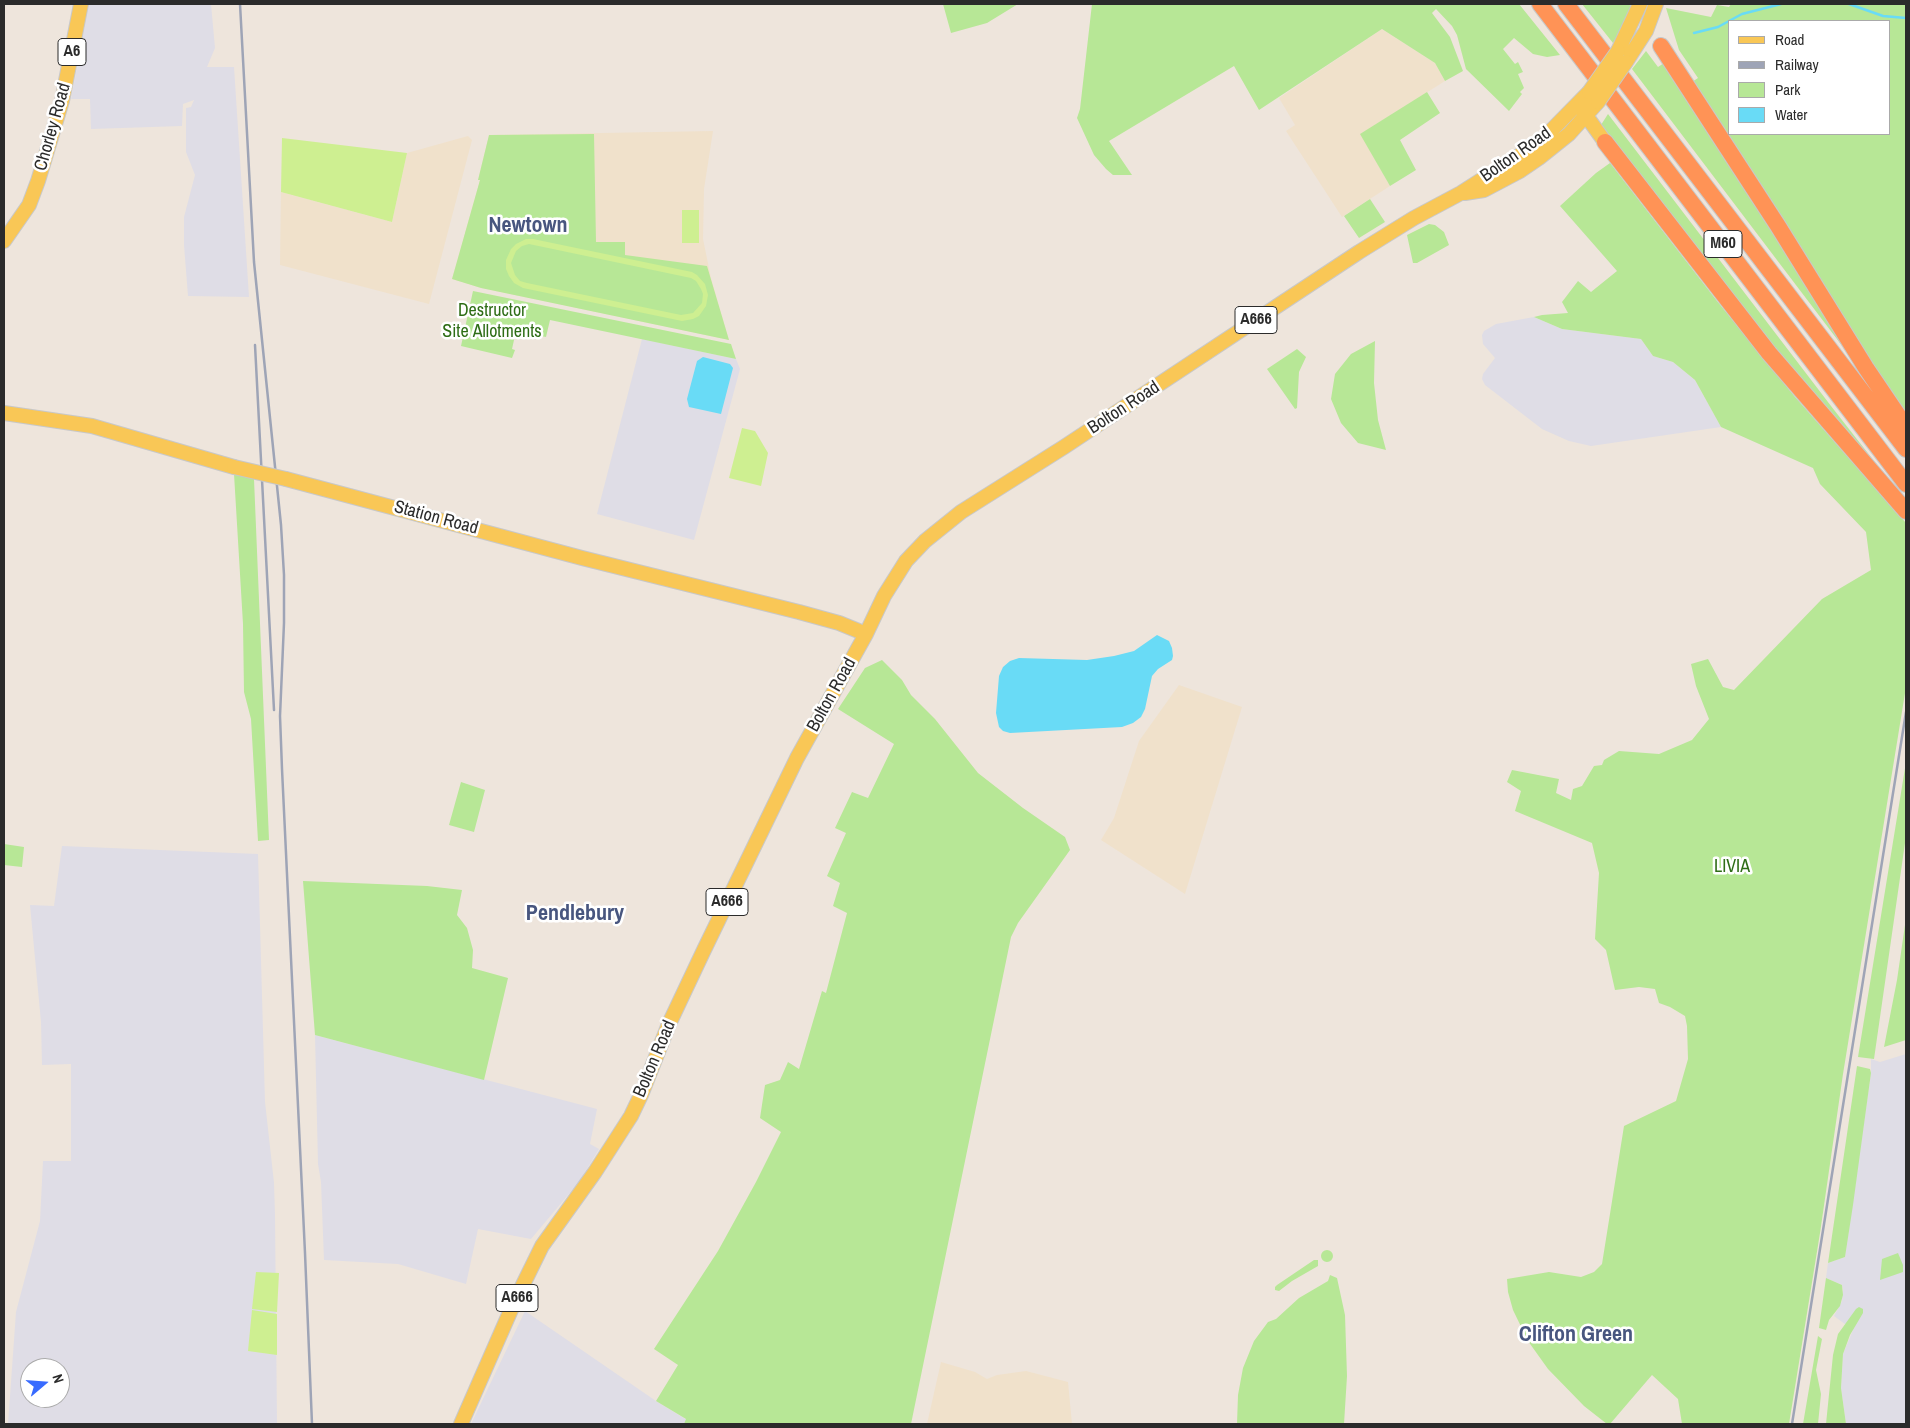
<!DOCTYPE html>
<html>
<head>
<meta charset="utf-8">
<style>
	body { margin:0 }
	#map { position:relative; width:1910px; height:1428px; overflow:hidden; background:#eee5dc; font-family:"Archivo Narrow",sans-serif }
	canvas { display:block }
	.frame { position:absolute; inset:0; border:5px solid #2b2b2b; pointer-events:none }
	.legend { position:absolute; left:1728px; top:20px; width:162px; height:115px; box-sizing:border-box; background:#fff; border:1px solid #aaa; margin:0; padding:6px 9px; list-style:none; font-size:15px; color:#2b2b2b }
	.legend li { display:flex; align-items:center; gap:10px; height:25px }
	.legend b { width:25px; border:1px solid #aaa }
	.north { position:absolute; left:20px; top:1358px; width:50px; height:50px; box-sizing:border-box; background:#fff; border:1px solid #aaa; border-radius:50%; rotate:72deg; font-size:14px; font-weight:700; line-height:20px; text-align:center; color:#2b2b2b }
	.north::after { content:''; display:block; margin:auto; width:18px; height:22px; background:#386bff; clip-path:polygon(50% 0,100% 100%,50% 72%,0 100%) }
</style>
</head>
<body>
<div id="map">
<canvas width="1910" height="1428"></canvas>
<div class="frame"></div>
<ul class="legend">
<li><b style="height:6px;background:#f9c756"></b>Road</li>
<li><b style="height:6px;background:#9ea4b6"></b>Railway</li>
<li><b style="height:14px;background:#b7e796"></b>Park</li>
<li><b style="height:14px;background:#69dbf6"></b>Water</li>
</ul>
<div class="north">N</div>
</div>
<script>
const ctx = document.querySelector('canvas').getContext('2d');
ctx.lineJoin = 'round';
function fillPath(path, color) { ctx.fillStyle = color; ctx.fill(path, 'evenodd'); }
const toPath = rows => new Path2D(rows.map(r => 'M' + r).join(''));
function trace(path, color, width, dash) { ctx.strokeStyle = color; ctx.lineWidth = width; ctx.lineCap = dash ? 'butt' : 'round'; ctx.setLineDash(dash || []); ctx.stroke(path); }
function label(font, color, halo, rows, align = 'center') {
  ctx.font = font + ' "Archivo Narrow",sans-serif'; ctx.lineWidth = 5; ctx.setLineDash([]); ctx.textBaseline = 'middle'; ctx.strokeStyle = halo; ctx.fillStyle = color; for (const [text, x, y, turn = 0] of rows) {
    ctx.save(); ctx.translate(x, y); ctx.rotate((+turn || 0) * Math.PI / 180); ctx.textAlign = isNaN(turn) ? turn : align; if (halo) ctx.strokeText(text, 0, 0); ctx.fillText(text, 0, 0); ctx.restore();
  }
}
const industrial = toPath([
	[89,4,211,4,215,48,207,67,234,67,249,297,188,296,184,245,184,217,195,175,186,152,186,108,191,107,194,100,183,104,182,126,91,129,90,99,71,99],
	[1534,317,1562,329,1641,339,1653,356,1673,362,1695,380,1721,427,1591,446,1569,441,1542,429,1485,385,1482,379,1483,374,1495,358,1483,344,1482,335,1484,331,1496,324],
	[642,339,736,359,740,369,694,540,597,514],
	[62,846,258,854,265,1102,274,1183,275,1215,277,1424,8,1424,16,1312,40,1221,43,1161,71,1161,71,1064,42,1065,41,1022,30,905,54,906],
	[30,1368,60,1368,60,1398,30,1398],
	[315,1035,597,1109,590,1144,599,1149,579,1182,531,1239,478,1229,466,1284,398,1264,324,1260,321,1182,318,1164],
	[1906,1054,1906,1424,1846,1424,1841,1388,1843,1354,1853,1330,1834,1316,1842,1301,1843,1290,1842,1285,1826,1278,1828,1263,1845,1257,1871,1073,1871,1059,1880,1062],
	[525,1311,656,1401,687,1420,684,1424,471,1424]
]);
const education = toPath([
	[1382,29,1435,63,1445,81,1361,134,1390,186,1342,217,1286,131,1295,125,1279,98],
	[713,131,704,189,703,239,711,278,729,340,481,288,452,279,480,180,478,180,489,135],
	[468,136,472,140,429,304,280,265,281,192,392,222,407,153],
	[1179,685,1242,707,1185,894,1101,840,1114,818,1139,741],
	[941,1362,975,1372,987,1379,997,1375,1026,1371,1068,1382,1072,1424,927,1424]
]);
const green = toPath([
	[943,4,1018,4,987,23,951,33],
	[1092,4,1519,4,1560,55,1547,57,1533,54,1514,38,1503,49,1515,64,1518,62,1523,72,1518,74,1524,88,1520,92,1522,94,1509,111,1466,69,1457,35,1452,26,1436,9,1432,13,1450,37,1463,71,1445,81,1435,63,1382,29,1259,110,1234,66,1109,141,1132,175,1113,175,1106,169,1094,155,1077,118,1080,109],
	[1582,4,1627,4,1634,7,1613,43],
	[1731,4,1906,4,1906,417,1692,82,1698,78,1679,50,1666,8,1711,17,1717,5,1729,7],
	[1729,21,1889,21,1889,134,1729,134],
	[1646,51,1658,67,1664,63,1865,376,1632,69],
	[1427,92,1440,113,1400,140,1416,170,1390,186,1360,134],
	[1608,114,1831,406,1906,502,1826,413,1599,128],
	[594,134,596,242,625,242,625,255,707,266,729,340,481,288,452,279,480,180,478,180,489,135],
	[1610,163,1717,301,1795,397,1906,523,1906,687,1843,1074,1820,1233,1789,1424,1682,1424,1678,1399,1652,1375,1610,1424,1607,1424,1584,1406,1548,1369,1528,1341,1513,1310,1508,1292,1507,1279,1549,1272,1581,1277,1594,1272,1602,1264,1624,1126,1676,1101,1688,1059,1687,1026,1685,1016,1670,1007,1659,1003,1655,989,1639,987,1615,990,1606,950,1595,939,1599,873,1592,843,1515,811,1521,791,1507,782,1512,770,1559,779,1556,793,1571,800,1573,789,1582,786,1594,766,1602,765,1604,760,1619,751,1659,754,1692,740,1709,719,1696,686,1691,664,1708,659,1723,687,1734,690,1822,599,1871,570,1866,532,1820,484,1813,468,1721,427,1695,380,1673,362,1653,356,1641,339,1562,329,1534,317,1542,315,1568,313,1562,302,1578,281,1591,292,1617,271,1560,206,1596,173],
	[1370,199,1385,222,1359,238,1344,216],
	[1429,224,1435,225,1444,232,1449,245,1417,263,1413,263,1407,235],
	[473,291,731,344,736,359,550,320,546,337,516,331,512,349,515,350,512,358,461,346],
	[1375,341,1374,383,1378,420,1386,450,1358,443,1341,423,1331,399,1335,374,1351,354],
	[1297,349,1306,357,1299,372,1297,408,1295,409,1267,369],
	[234,474,254,479,269,840,258,841,251,719,244,692,243,624],
	[882,660,902,680,911,695,935,719,978,773,1023,808,1065,837,1070,850,1018,923,1011,937,911,1424,684,1424,686,1419,656,1401,678,1365,654,1349,718,1251,756,1182,781,1132,760,1118,765,1085,780,1080,788,1062,799,1069,822,991,826,993,847,913,833,906,840,883,827,876,846,833,835,828,852,792,868,798,894,744,838,709,865,668],
	[1906,762,1906,836,1874,1059,1858,1057],
	[461,782,485,790,474,832,449,825],
	[4,844,24,847,22,867,4,865],
	[303,881,427,886,462,890,457,915,467,928,473,950,472,968,508,978,484,1080,315,1035],
	[1906,918,1906,1040,1884,1047,1897,980],
	[1857,1066,1870,1069,1871,1073,1853,1205,1845,1257,1828,1263],
	'1321 1256a6 6 0 1 1 12 0a6 6 0 1 1-12 0Z',
	[1898,1253,1903,1265,1903,1272,1880,1280,1882,1259],
	[1314,1260,1318,1260,1318,1266,1292,1281,1279,1291,1275,1290,1275,1287,1277,1285],
	[1330,1275,1337,1278,1345,1315,1347,1376,1344,1424,1237,1424,1238,1395,1243,1368,1254,1341,1268,1322,1276,1319,1299,1298,1328,1281],
	[1826,1278,1842,1285,1843,1295,1840,1306,1829,1320,1826,1330,1819,1328],
	[1859,1307,1863,1309,1863,1313,1850,1335,1843,1354,1841,1388,1846,1424,1826,1424,1833,1355,1838,1334,1856,1309],
	[1818,1336,1822,1339,1816,1370,1821,1394,1818,1424,1803,1424]
]);
const pitch = toPath([
	[282,138,407,153,392,222,281,192],
	[682,210,699,210,699,243,682,243],
	[533,239,692,272,697,275,705,284,708,295,706,306,699,316,693,319,682,321,523,288,514,283,509,276,506,269,506,260,511,249,516,244,526,239],
	[529,244,691,278,696,281,701,289,703,294,702,303,693,313,681,315,527,283,520,281,515,275,511,263,516,251,522,246],
	[742,428,755,431,768,453,761,486,729,478],
	[256,1272,279,1273,277,1312,252,1309],
	[252,1310,277,1314,277,1355,248,1351]
]);
const water = toPath([
	[703,357,730,364,733,368,721,414,689,407,687,399,697,361],
	[1157,635,1169,641,1172,648,1173,656,1172,660,1158,669,1152,676,1145,709,1141,717,1133,723,1122,727,1010,733,1003,731,999,727,996,713,999,676,1003,667,1010,661,1019,658,1087,660,1114,656,1134,651]
]);
const stream = toPath([
	[1849,4,1883,16,1906,18],
	[1729,21,1742,14,1781,4],
	[1694,33,1718,27,1729,21]
]);
const major = toPath([
	[1618,51,1640,4],
	[1626,62,1646,31,1656,4],
	[1582,110,1605,142],
	[1465,193,1484,190,1520,171,1539,158,1569,134,1598,102],
	[4,241,29,205,38,181,62,101,81,4],
	[4,413,92,426,234,467],
	[286,479,582,558,799,612,839,623,866,634],
	[461,1424,514,1303,542,1246,595,1172,631,1116,641,1095,669,1024,703,952,797,758,866,634,884,596,906,561,925,541,961,512,1064,447,1359,252,1414,218,1461,193,1539,143,1589,92]
]);
const highway = toPath([
	[1540,4,1906,484],
	[1566,4,1906,449],
	[1661,46,1778,226,1866,368,1906,427],
	[1605,142,1769,353,1906,511]
]);
const rail = toPath([
	[240,4,254,262,281,525,284,575,284,623,280,716,282,769,305,1253,312,1424],
	[255,345,274,710],
	[1792,1424,1906,712]
]);
const majorBridge = toPath([
	[1589,92,1618,51],
	[1598,102,1626,62],
	[234,467,286,479]
]);
const shields = [
	[72,52,28],
	[1723,244,38],
	[1256,320,42],
	[727,902,42],
	[517,1298,42]
];
const shieldNames = [
	["A6",72,52],
	["M60",1723,244],
	["A666",1256,320],
	["A666",727,902],
	["A666",517,1298]
];
const streetNames = [
	["Chorley Road",53,127,-74],
	["Bolton Road",1516,155,-35],
	["Bolton Road",1124,408,-33],
	["Station Road",436,518,15],
	["Bolton Road",832,695,-61],
	["Bolton Road",655,1059,-67]
];
const parkNames = [
	["Destructor",492,311],
	["Site Allotments",492,332],
	["LIVIA",1732,867]
];
const districtNames = [
	["Newtown",528,226],
	["Pendlebury",575,914],
	["Clifton Green",1576,1335]
];
fillPath(industrial, '#dfdde6');
fillPath(education, '#f0e1cb');
fillPath(green, '#b7e796');
fillPath(pitch, '#ceef91');
fillPath(water, '#69dbf6');
trace(stream, '#69dbf6', 2.5);
trace(major, '#c8c8c8', 16);
trace(highway, '#c8c8c8', 18);
trace(major, '#f9c756', 14);
trace(highway, '#ff9356', 16);
trace(rail, '#9ea4b6', 2.5);
trace(majorBridge, '#c8c8c8', 16, []);
trace(majorBridge, '#f9c756', 14);
for (const [x, y, w] of shields) { const box = new Path2D(); box.roundRect(x - w / 2, y - 13.5, w, 27, 4); ctx.fillStyle = '#fff'; ctx.fill(box); trace(box, '#2b2b2b', 1); }
label('bold 16px', '#2b2b2b', null, shieldNames);
label('18px', '#2b2b2b', '#fff', streetNames);
label('18px', '#2e6d16', '#fff', parkNames);
label('bold 22px', '#48567f', '#fff', districtNames);
</script>
</body>
</html>
